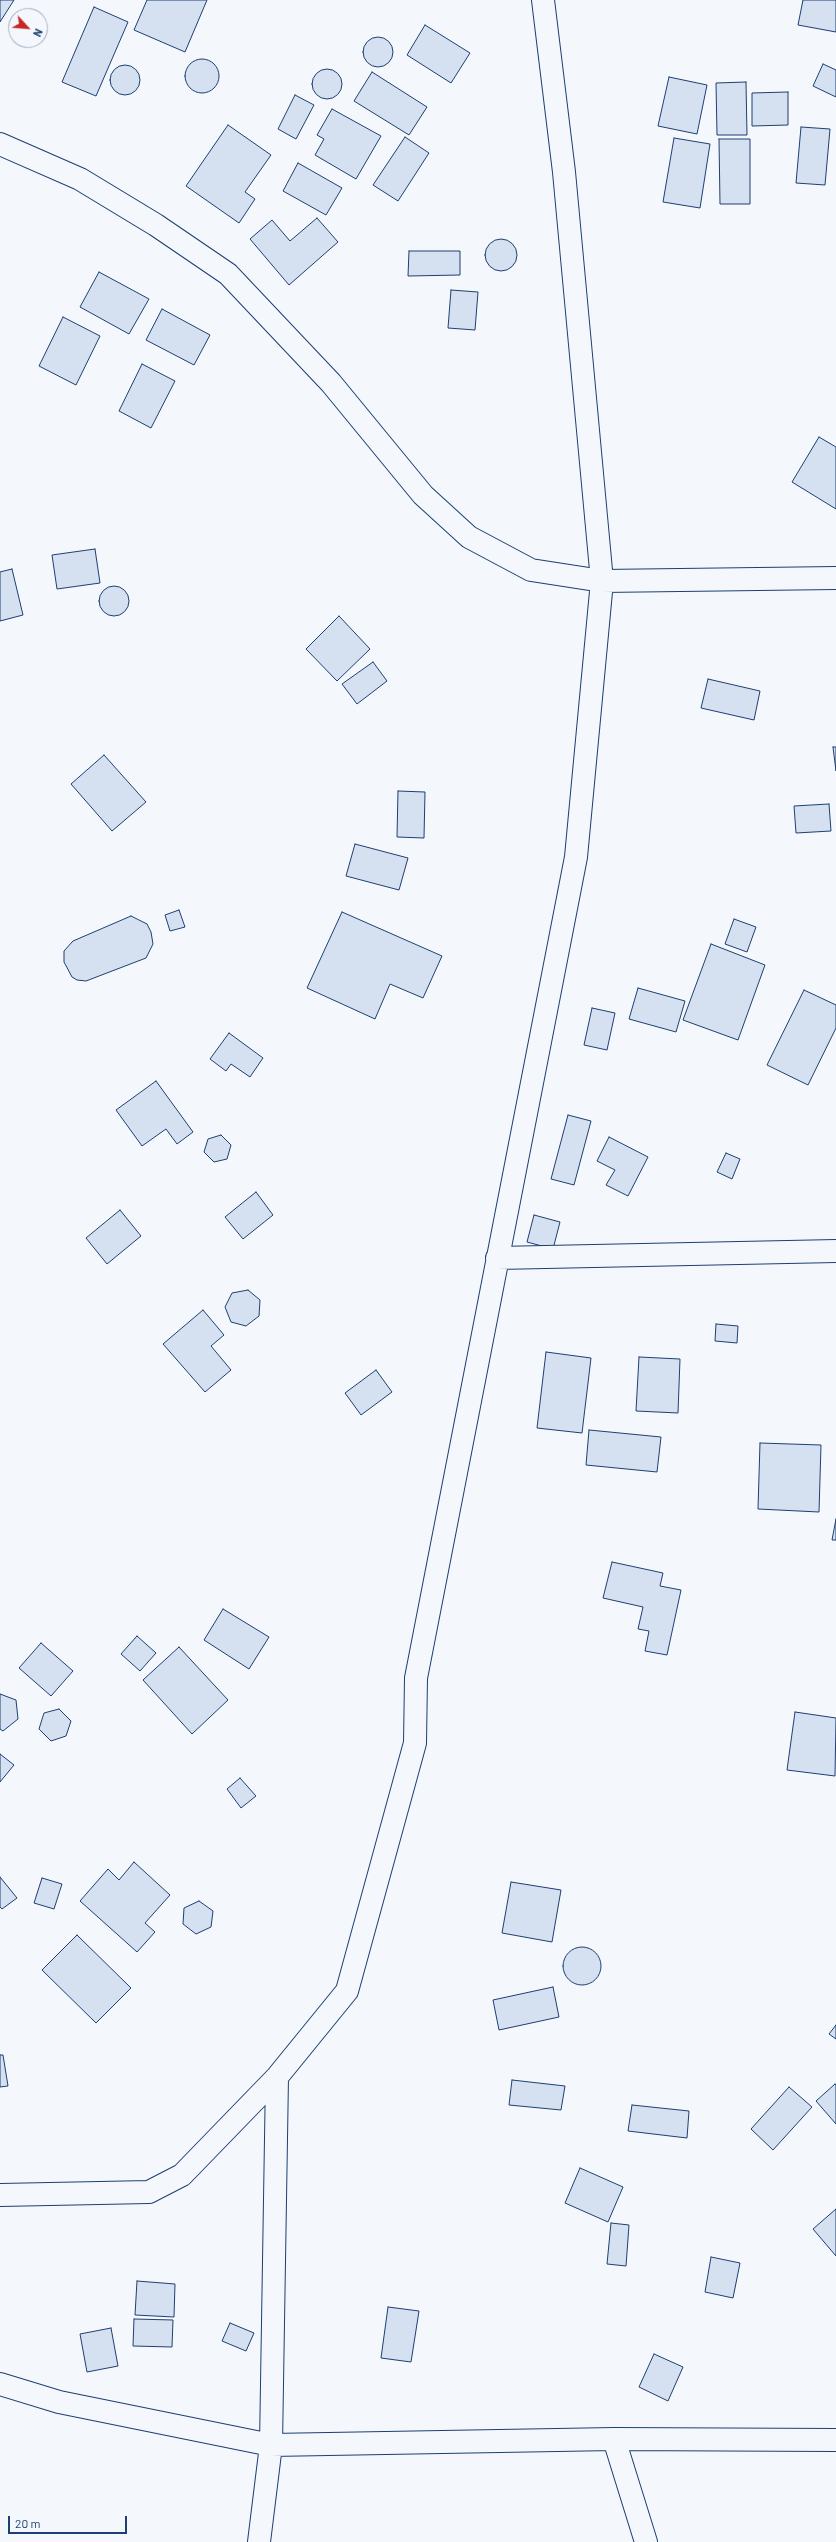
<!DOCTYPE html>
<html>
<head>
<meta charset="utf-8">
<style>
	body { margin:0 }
	#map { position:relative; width:836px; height:2542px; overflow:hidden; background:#f4f7fb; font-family:Barlow,sans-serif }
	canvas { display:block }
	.north { position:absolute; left:8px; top:8px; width:40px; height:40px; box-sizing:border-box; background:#f4f7fb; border:1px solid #9eadc5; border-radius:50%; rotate:116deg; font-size:11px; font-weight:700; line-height:16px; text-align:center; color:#1d3f73 }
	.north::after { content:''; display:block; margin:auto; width:14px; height:18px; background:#c62828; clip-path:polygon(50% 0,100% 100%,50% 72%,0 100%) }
	.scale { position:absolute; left:8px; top:2516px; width:119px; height:18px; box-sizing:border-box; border:2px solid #1d3f73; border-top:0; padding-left:5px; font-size:12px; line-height:14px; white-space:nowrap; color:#1d3f73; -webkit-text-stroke:3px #f4f7fb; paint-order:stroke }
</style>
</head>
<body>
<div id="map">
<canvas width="836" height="2542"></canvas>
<div class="north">N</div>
<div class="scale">20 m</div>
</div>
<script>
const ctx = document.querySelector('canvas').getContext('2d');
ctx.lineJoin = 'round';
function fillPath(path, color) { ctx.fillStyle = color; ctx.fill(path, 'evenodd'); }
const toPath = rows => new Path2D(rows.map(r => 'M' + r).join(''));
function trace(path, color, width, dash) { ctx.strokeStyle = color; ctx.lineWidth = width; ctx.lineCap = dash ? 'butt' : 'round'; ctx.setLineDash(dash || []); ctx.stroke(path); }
const building = toPath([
	[0,0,14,0,0,22,0,0],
	[147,0,207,0,185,52,134,30,147,0],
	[803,0,836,0,836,32,798,25,803,0],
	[94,7,128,22,96,96,62,82,94,7],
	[425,25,470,53,451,83,407,55,425,25],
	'363 52a15 15 0 1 1 30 0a15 15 0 1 1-30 0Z',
	'185 76a17 17 0 1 1 34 0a17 17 0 1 1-34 0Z',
	[823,64,836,70,836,97,813,86,823,64],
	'110 80a15 15 0 1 1 30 0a15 15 0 1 1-30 0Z',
	'312 84a15 15 0 1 1 30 0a15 15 0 1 1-30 0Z',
	[372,72,427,107,409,135,354,101,372,72],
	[669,77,707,85,697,134,658,126,669,77],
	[746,82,747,135,717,135,716,83,746,82],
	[788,92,788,125,752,126,752,93,788,92],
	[295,95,314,105,296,139,278,129,295,95],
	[332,109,381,136,356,179,315,155,324,139,317,135,332,109],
	[228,125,271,155,245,192,255,199,239,223,186,186,228,125],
	[801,127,830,129,825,185,796,183,801,127],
	[405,137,429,153,398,201,373,185,405,137],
	[674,138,710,144,700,208,663,202,674,138],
	[719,139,750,139,750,204,720,204,719,139],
	[298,163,342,188,326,215,283,191,298,163],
	[317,218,338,242,289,285,250,239,272,220,290,241,317,218],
	'485 255a16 16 0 1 1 32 0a16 16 0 1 1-32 0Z',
	[409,251,460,251,460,275,408,276,409,251],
	[99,272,149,299,129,334,80,307,99,272],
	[451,290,478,292,475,330,448,328,451,290],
	[162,309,210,335,194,365,146,340,162,309],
	[63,317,100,336,76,385,39,366,63,317],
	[142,364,175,381,151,428,119,411,142,364],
	[819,437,836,447,836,509,792,482,819,437],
	[95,549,100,583,57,589,52,555,95,549],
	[12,569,23,615,0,621,0,572,12,569],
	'99 601a15 15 0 1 1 30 0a15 15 0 1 1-30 0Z',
	[339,616,370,649,337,681,306,649,339,616],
	[373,662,387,681,357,704,342,684,373,662],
	[708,679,760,691,754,720,701,708,708,679],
	[833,747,836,747,836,771,833,747],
	[104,755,146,802,112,831,71,784,104,755],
	[398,791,425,792,424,838,397,837,398,791],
	[829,804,831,831,796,833,794,806,829,804],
	[355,844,408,858,399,890,346,876,355,844],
	[179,910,185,927,170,931,165,915,179,910],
	[342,912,442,956,423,998,390,984,375,1019,307,988,342,912],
	[131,916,147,924,151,932,153,944,146,958,86,981,77,980,72,977,64,962,64,951,73,941,131,916],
	[734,919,756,927,747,952,725,944,734,919],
	[711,944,765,965,738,1040,683,1020,711,944],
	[638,988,685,1001,676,1032,629,1019,638,988],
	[804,990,836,1005,836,1028,808,1085,767,1065,804,990],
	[592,1008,615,1013,607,1050,584,1045,592,1008],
	[229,1033,263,1058,250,1077,231,1064,226,1071,210,1059,229,1033],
	[156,1081,193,1132,177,1144,166,1129,142,1146,116,1110,156,1081],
	[568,1115,591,1121,574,1185,551,1179,568,1115],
	[221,1135,231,1145,227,1159,214,1162,204,1152,208,1139,221,1135],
	[609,1137,648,1157,628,1196,606,1185,615,1170,597,1161,609,1137],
	[726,1153,740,1159,732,1179,717,1172,726,1153],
	[256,1192,273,1215,243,1239,225,1217,256,1192],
	[120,1210,141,1236,107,1264,86,1238,120,1210],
	[534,1215,560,1222,553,1249,527,1242,534,1215],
	[248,1290,260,1300,259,1316,246,1326,231,1322,225,1307,232,1293,248,1290],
	[203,1310,224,1335,211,1346,231,1370,205,1392,163,1344,203,1310],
	[716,1324,738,1326,737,1343,715,1341,716,1324],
	[546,1352,591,1358,582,1433,537,1428,546,1352],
	[639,1357,680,1359,678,1413,636,1411,639,1357],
	[376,1370,392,1392,361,1415,345,1393,376,1370],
	[589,1430,661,1437,657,1472,586,1465,589,1430],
	[760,1443,821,1445,819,1512,758,1509,760,1443],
	[836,1519,836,1540,832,1540,836,1519],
	[612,1562,663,1573,660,1586,681,1590,667,1655,645,1651,649,1631,638,1629,643,1607,603,1598,612,1562],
	[223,1609,269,1637,249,1669,204,1640,223,1609],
	[137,1636,156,1653,140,1671,121,1654,137,1636],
	[41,1643,73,1671,51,1696,19,1668,41,1643],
	[179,1647,228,1700,192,1734,143,1680,179,1647],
	[0,1694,16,1700,18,1719,3,1731,0,1729,0,1694],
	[59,1709,71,1721,66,1736,51,1741,39,1729,44,1713,59,1709],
	[795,1712,836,1718,835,1776,787,1770,795,1712],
	[0,1754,14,1765,0,1782,0,1754],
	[240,1778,256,1796,241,1808,227,1789,240,1778],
	[134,1862,170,1895,145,1923,155,1932,137,1952,80,1901,108,1869,119,1880,134,1862],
	[0,1877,17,1898,2,1909,0,1907,0,1877],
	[42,1878,62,1884,54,1909,34,1903,42,1878],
	[511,1882,561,1890,552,1942,502,1933,511,1882],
	[199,1901,213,1911,211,1927,196,1934,183,1924,184,1908,199,1901],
	[77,1935,131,1988,96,2023,42,1970,77,1935],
	'563 1966a19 19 0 1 1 38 0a19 19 0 1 1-38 0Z',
	[553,1987,559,2017,499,2030,493,2000,553,1987],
	[836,2025,836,2039,829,2034,836,2025],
	[0,2055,3,2055,8,2086,0,2087,0,2055],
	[512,2080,565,2086,561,2110,509,2105,512,2080],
	[835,2084,836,2085,836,2124,816,2101,835,2084],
	[789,2087,812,2107,773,2150,751,2129,789,2087],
	[632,2105,689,2111,687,2138,628,2131,632,2105],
	[580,2168,623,2187,608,2222,565,2203,580,2168],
	[836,2209,836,2256,813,2229,836,2209],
	[611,2223,629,2225,626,2266,607,2264,611,2223],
	[711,2257,740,2263,733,2298,705,2292,711,2257],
	[137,2281,175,2284,174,2317,135,2315,137,2281],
	[388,2307,419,2311,411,2362,381,2358,388,2307],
	[134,2319,173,2320,172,2347,133,2346,134,2319],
	[230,2323,254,2333,246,2351,222,2341,230,2323],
	[111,2328,118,2366,87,2372,80,2334,111,2328],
	[654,2354,683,2367,668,2401,639,2387,654,2354]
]);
const minor = toPath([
	[0,144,80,179,156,225,228,274,331,383,423,495,469,537,531,570,602,581,836,578],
	[497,1258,836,1251],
	[0,2195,149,2192,182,2175,277,2077,347,1991,415,1743,416,1678,576,857,602,581,564,172,543,0],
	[0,2384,59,2402,271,2445,614,2439,836,2440],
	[614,2439,646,2542],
	[259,2542,271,2445,277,2077]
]);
fillPath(building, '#d5e0f0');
trace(building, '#1d3f73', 1);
trace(minor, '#1d3f73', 24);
trace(minor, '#f4f7fb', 22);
</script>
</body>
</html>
